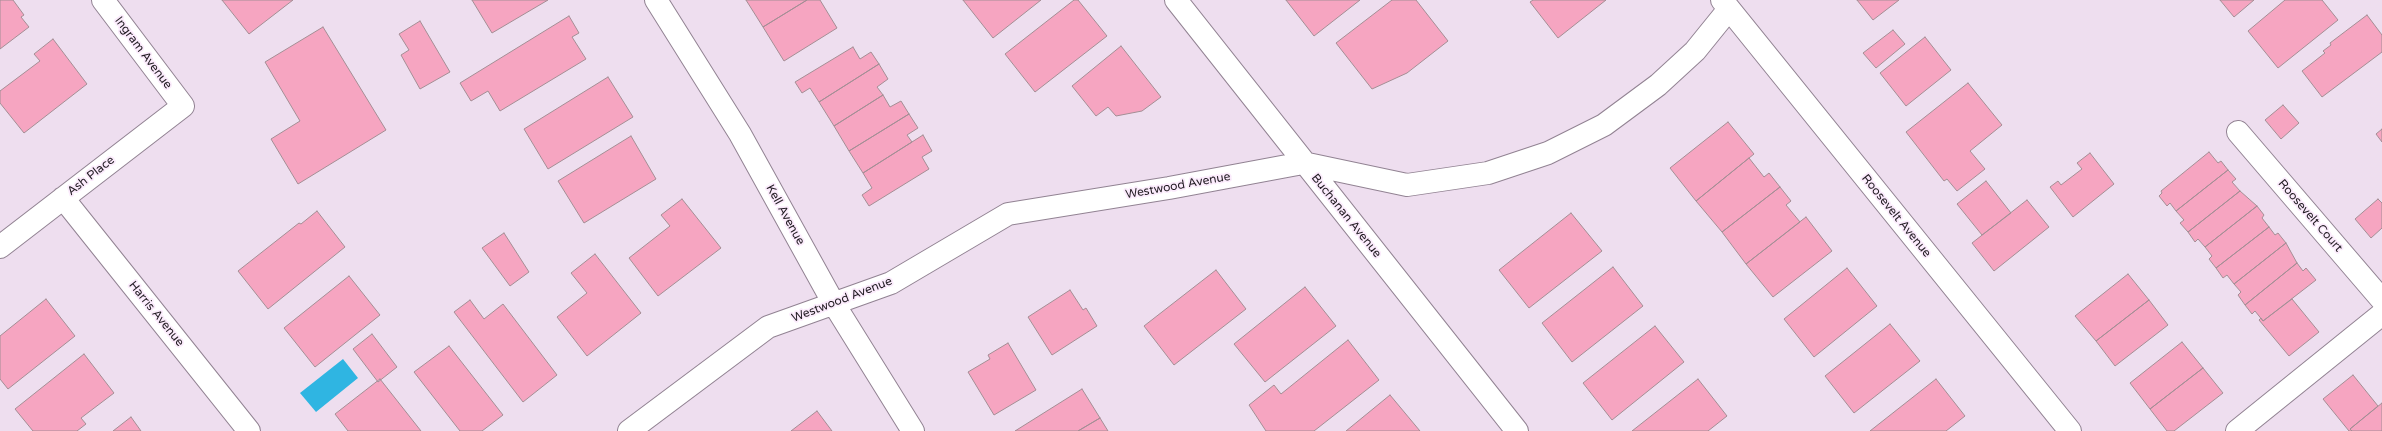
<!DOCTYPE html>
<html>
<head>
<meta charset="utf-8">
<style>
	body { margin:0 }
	canvas { display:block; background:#eedeef }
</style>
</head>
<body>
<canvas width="2382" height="431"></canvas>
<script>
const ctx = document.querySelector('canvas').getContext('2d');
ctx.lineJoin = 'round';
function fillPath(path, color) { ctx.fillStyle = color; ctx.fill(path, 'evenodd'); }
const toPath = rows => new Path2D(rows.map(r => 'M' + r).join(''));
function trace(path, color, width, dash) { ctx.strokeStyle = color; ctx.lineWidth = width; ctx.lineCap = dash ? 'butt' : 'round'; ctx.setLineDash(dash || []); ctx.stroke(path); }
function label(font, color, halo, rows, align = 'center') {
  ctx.font = font + ' "Varela Round",sans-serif'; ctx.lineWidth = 3.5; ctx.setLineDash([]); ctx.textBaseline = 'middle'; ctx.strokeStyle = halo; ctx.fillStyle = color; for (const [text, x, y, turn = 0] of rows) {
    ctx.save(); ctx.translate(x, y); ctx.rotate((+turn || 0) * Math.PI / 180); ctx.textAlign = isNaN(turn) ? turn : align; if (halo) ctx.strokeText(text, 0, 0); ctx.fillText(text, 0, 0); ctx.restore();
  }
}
const water = toPath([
	[343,359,358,378,316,412,300,393]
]);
const building = toPath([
	[0,0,13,0,24,15,21,17,29,27,0,49,0,0],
	[222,0,293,0,249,34,222,0],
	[472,0,548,0,492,33,472,0],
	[746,0,807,0,763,27,746,0],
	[807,0,820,0,837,28,784,61,763,27,807,0],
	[963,0,1041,0,993,38,963,0],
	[1074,0,1078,0,1107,36,1035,92,1005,54,1074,0],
	[1286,0,1360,0,1314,36,1286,0],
	[1392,0,1416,0,1448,41,1407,73,1372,89,1336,43,1392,0],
	[1533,0,1606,0,1558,38,1530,2,1533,0],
	[1857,0,1899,0,1873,20,1857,0],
	[2220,0,2254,0,2234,17,2220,0],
	[2285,0,2322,0,2338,20,2278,68,2248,31,2285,0],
	[2367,15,2382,35,2382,52,2322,97,2302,71,2325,53,2323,51,2331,45,2330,43,2367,15],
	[569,16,579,33,572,37,586,59,500,111,488,91,471,101,460,83,569,16],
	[420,21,450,72,420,89,401,55,409,50,399,34,420,21],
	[323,27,386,130,298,184,271,139,300,121,265,62,323,27],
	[1893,30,1905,44,1876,68,1863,53,1893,30],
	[1925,37,1951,70,1906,106,1880,73,1925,37],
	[53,39,87,84,24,133,0,103,0,91,40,61,34,54,53,39],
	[1121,46,1161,97,1142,111,1116,116,1108,107,1096,116,1072,86,1121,46],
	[853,47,860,59,871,52,879,64,819,102,810,88,802,93,795,82,853,47],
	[879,64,888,79,877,87,883,95,834,126,819,102,879,64],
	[608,77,633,117,548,169,524,129,608,77],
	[1968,83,2002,125,1970,151,1985,169,1957,191,1947,179,1944,181,1906,132,1968,83],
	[883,95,890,107,901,101,909,114,849,151,834,126,883,95],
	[2283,105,2299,123,2281,139,2265,120,2283,105],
	[909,114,918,128,907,135,912,142,863,173,849,151,909,114],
	[1728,122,1754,154,1696,201,1670,168,1728,122],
	[2382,129,2382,142,2376,134,2382,129],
	[923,135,932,151,922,157,929,169,869,206,862,195,872,188,863,173,923,135],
	[631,136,656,179,584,223,558,181,631,136],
	[2209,152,2218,163,2221,161,2228,170,2176,211,2170,203,2167,206,2159,196,2162,193,2161,191,2209,152],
	[2090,153,2114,184,2073,217,2050,187,2058,181,2061,185,2082,169,2077,163,2090,153],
	[1749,158,1764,177,1769,173,1780,187,1722,232,1696,201,1749,158],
	[2228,170,2236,179,2232,182,2240,191,2188,232,2180,223,2184,220,2176,211,2228,170],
	[1986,181,2011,213,1982,235,1957,204,1986,181],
	[1780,187,1791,201,1786,205,1800,222,1746,264,1722,232,1780,187],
	[2240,191,2257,206,2205,247,2198,239,2195,242,2188,232,2240,191],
	[682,199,721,248,658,296,629,258,670,226,661,215,682,199],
	[2378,199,2382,203,2382,228,2371,238,2355,219,2378,199],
	[2027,200,2049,227,1994,271,1972,243,2027,200],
	[2257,206,2264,215,2262,218,2269,227,2216,268,2209,259,2212,256,2205,247,2257,206],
	[317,211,345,247,268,309,238,271,299,223,301,224,317,211],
	[1571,213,1602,251,1529,308,1499,270,1571,213],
	[1806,217,1832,251,1773,297,1746,264,1806,217],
	[2269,227,2275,235,2278,233,2286,243,2234,284,2227,275,2223,278,2216,268,2269,227],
	[504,233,529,272,510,286,482,248,504,233],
	[2286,243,2297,263,2245,305,2238,295,2241,292,2234,284,2286,243],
	[595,254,641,313,587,356,557,317,587,293,571,273,595,254],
	[2297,263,2303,271,2306,268,2316,280,2263,321,2255,311,2252,314,2245,305,2297,263],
	[1613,267,1643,306,1572,362,1542,323,1613,267],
	[1847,268,1877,306,1814,357,1784,319,1847,268],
	[1216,270,1246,309,1174,365,1144,326,1216,270],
	[2128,274,2149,300,2096,341,2075,316,2128,274],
	[349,276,380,315,315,367,284,328,349,276],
	[1305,287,1336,326,1265,382,1234,344,1305,287],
	[1070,290,1083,310,1086,308,1097,326,1052,355,1028,317,1070,290],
	[46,299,75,336,8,389,0,379,0,336,46,299],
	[2292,299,2319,332,2289,356,2259,320,2261,318,2263,321,2292,299],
	[470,300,484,319,503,304,557,375,523,402,454,312,470,300],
	[2149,300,2168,325,2115,366,2096,341,2149,300],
	[1890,324,1920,361,1854,413,1825,376,1890,324],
	[1655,326,1684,362,1612,420,1583,383,1655,326],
	[372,334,397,367,378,382,353,349,372,334],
	[1348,340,1379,380,1314,431,1266,431,1249,405,1274,385,1281,394,1348,340],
	[2182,342,2203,368,2150,409,2130,383,2182,342],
	[1008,343,1036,390,994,415,968,372,990,359,988,355,1008,343],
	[449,346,503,415,482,431,460,431,414,372,449,346],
	[84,354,114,393,81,418,86,424,77,431,33,431,15,409,84,354],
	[2203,368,2223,393,2174,431,2167,431,2150,409,2203,368],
	[2353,375,2378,406,2350,429,2352,431,2349,431,2323,399,2353,375],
	[380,379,421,431,348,431,335,414,380,379],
	[1698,379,1727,416,1708,431,1632,431,1698,379],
	[1936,379,1965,416,1946,431,1870,431,1936,379],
	[1082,389,1100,418,1078,431,1015,431,1082,389],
	[1390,395,1420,431,1346,431,1390,395],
	[2382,403,2382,431,2352,431,2350,429,2382,403],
	[817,411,832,431,791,431,817,411],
	[131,417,141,431,113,431,131,417],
	[1100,418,1108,431,1078,431,1100,418]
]);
const minor = toPath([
	[656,0,740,134,834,304,913,431],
	[1176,0,1517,431],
	[1722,0,2070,431],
	[2238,132,2382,300],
	[63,198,249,431],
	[0,247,183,106,103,0],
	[629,431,768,327,891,283,1008,214,1169,188,1303,163,1407,185,1488,173,1548,153,1604,125,1658,85,1695,51,1729,9],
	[2237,431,2382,314]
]);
const streetNames = [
	["Ingram Avenue",143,53,53],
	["Ash Place",91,176,-38],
	["Westwood Avenue",1178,186,-10],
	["Kell Avenue",785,215,61],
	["Buchanan Avenue",1346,216,51],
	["Roosevelt Avenue",1896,216,51],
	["Roosevelt Court",2310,216,49],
	["Westwood Avenue",842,300,-21],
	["Harris Avenue",156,314,51]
];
fillPath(water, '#2fb5e2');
fillPath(building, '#f6a5c1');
trace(building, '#a48e95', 1);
trace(minor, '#928393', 24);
trace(minor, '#fff', 22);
label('12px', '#221c23', '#fbebfc', streetNames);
</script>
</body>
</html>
